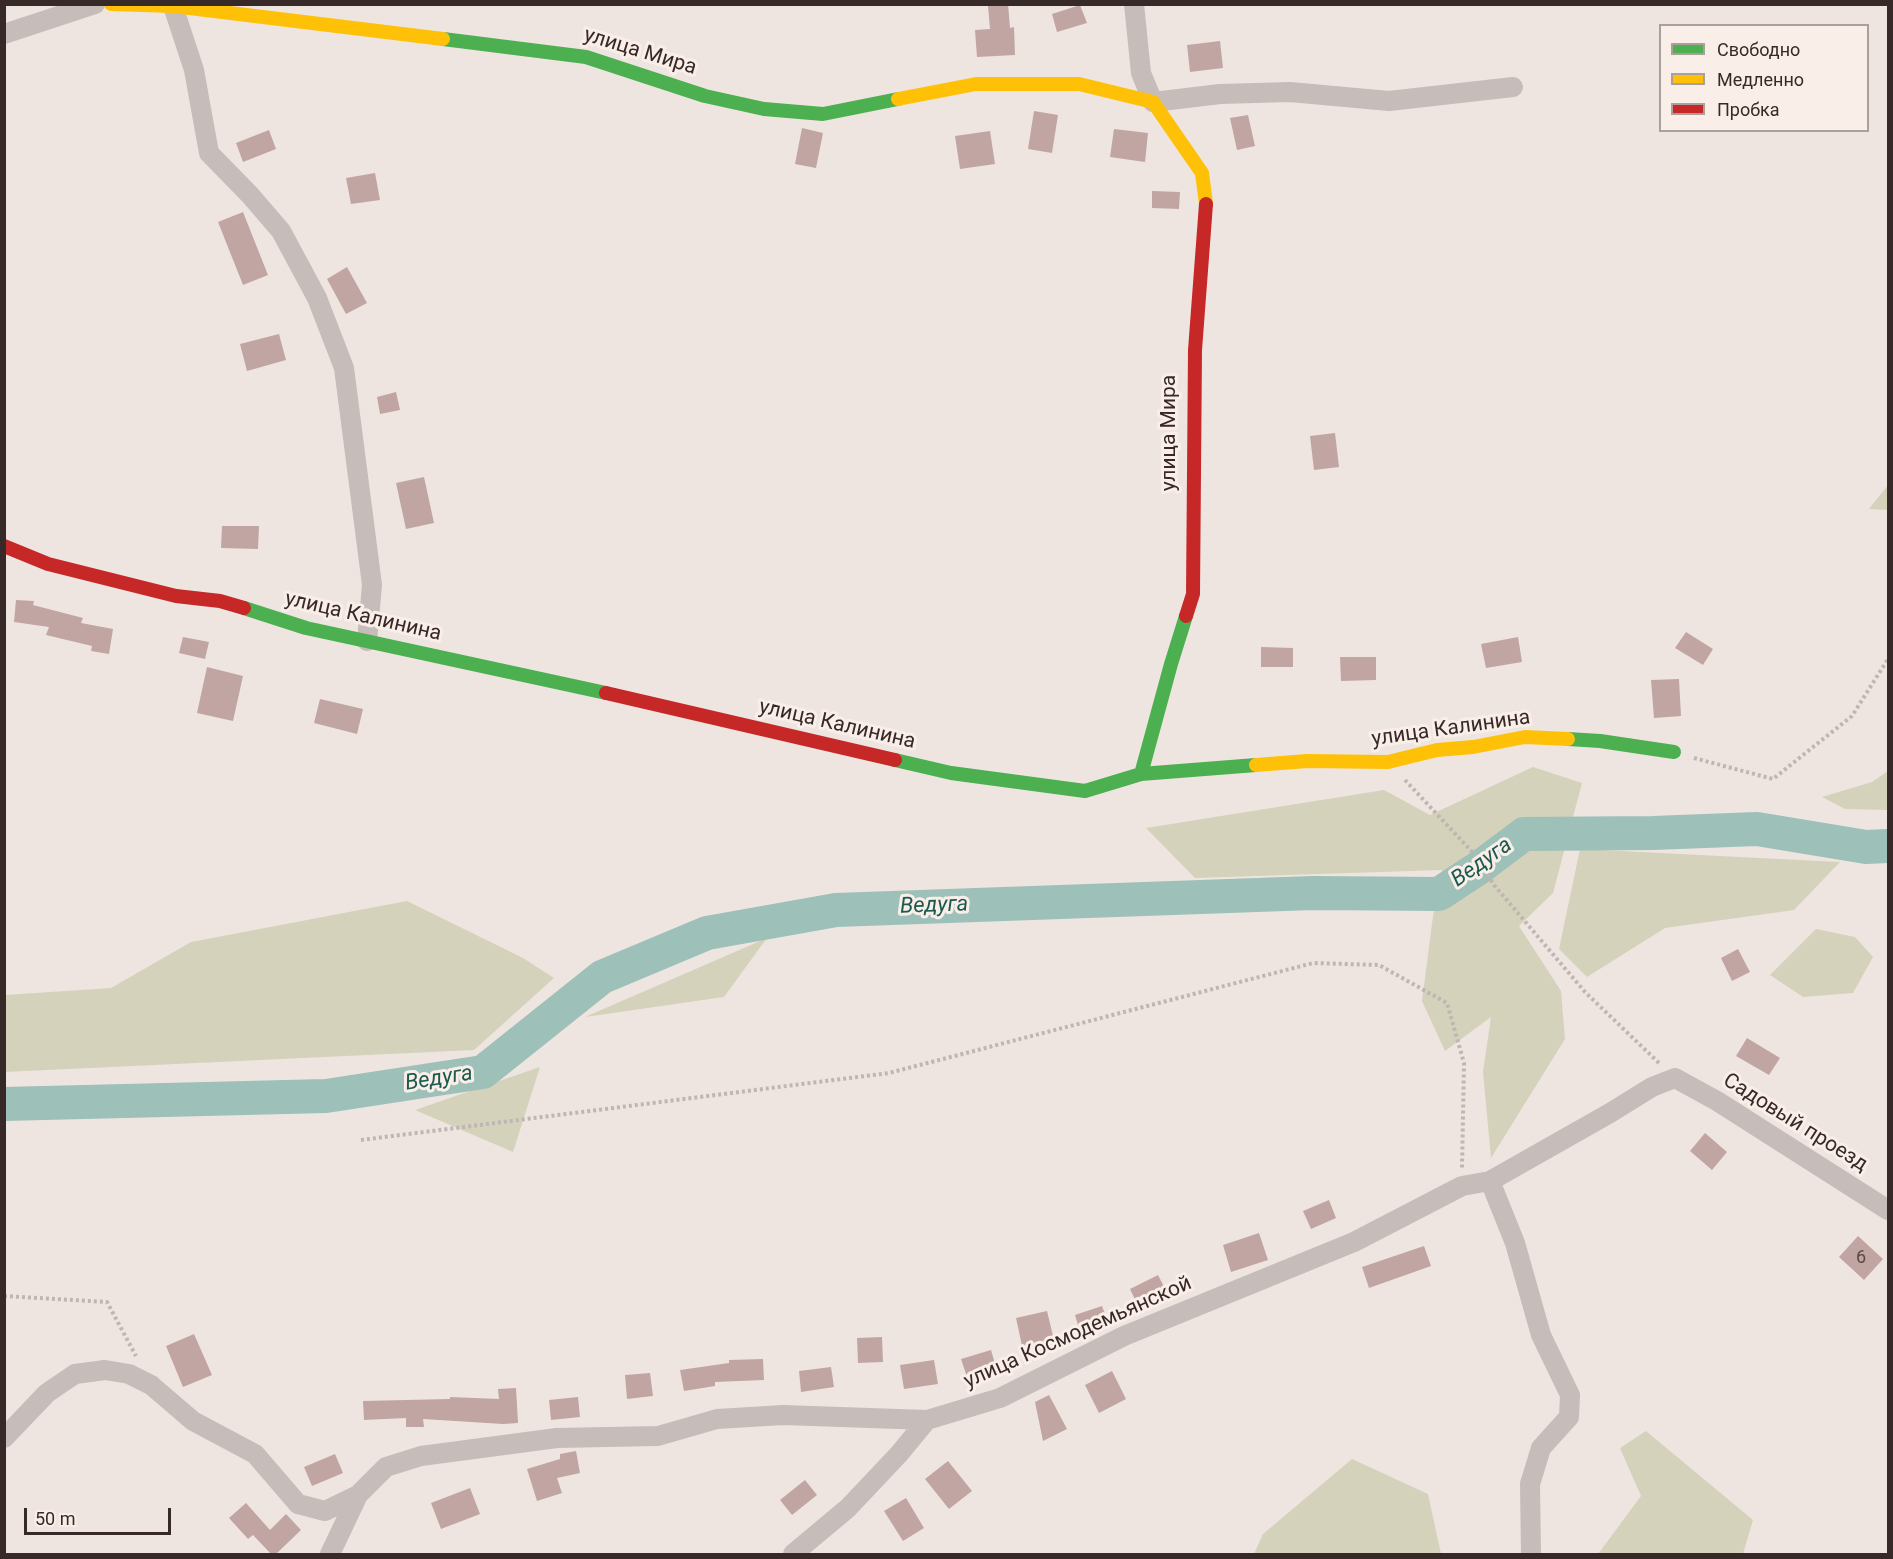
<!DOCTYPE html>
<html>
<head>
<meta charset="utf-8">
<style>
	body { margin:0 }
	#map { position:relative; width:1893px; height:1559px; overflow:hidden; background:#eee5e1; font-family:Roboto,sans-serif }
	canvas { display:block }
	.frame { position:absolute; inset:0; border:6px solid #372928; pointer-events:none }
	.legend { position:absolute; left:1659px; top:24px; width:210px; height:108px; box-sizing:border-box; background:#faeee8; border:2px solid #ac9f9b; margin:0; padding:8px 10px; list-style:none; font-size:18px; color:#372928 }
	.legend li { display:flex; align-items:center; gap:12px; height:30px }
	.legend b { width:30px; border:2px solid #ac9f9b }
	.scale { position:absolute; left:24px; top:1508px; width:147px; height:27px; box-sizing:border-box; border:3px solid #372928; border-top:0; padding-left:8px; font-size:18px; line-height:21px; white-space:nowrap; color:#372928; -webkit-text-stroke:4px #faeee8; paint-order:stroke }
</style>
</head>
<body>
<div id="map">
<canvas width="1893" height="1559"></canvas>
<div class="frame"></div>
<ul class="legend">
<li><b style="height:8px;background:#4caf50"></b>Свободно</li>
<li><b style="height:8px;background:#ffc107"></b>Медленно</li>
<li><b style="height:8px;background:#c62828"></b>Пробка</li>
</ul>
<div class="scale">50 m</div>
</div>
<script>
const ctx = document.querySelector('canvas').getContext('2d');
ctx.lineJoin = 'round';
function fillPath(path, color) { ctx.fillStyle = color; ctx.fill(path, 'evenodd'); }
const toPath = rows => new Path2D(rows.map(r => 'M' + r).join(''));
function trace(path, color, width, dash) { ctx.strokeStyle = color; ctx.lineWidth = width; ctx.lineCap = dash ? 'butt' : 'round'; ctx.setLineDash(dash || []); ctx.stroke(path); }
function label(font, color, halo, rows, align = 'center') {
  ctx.font = font + ' Roboto,sans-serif'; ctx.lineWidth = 6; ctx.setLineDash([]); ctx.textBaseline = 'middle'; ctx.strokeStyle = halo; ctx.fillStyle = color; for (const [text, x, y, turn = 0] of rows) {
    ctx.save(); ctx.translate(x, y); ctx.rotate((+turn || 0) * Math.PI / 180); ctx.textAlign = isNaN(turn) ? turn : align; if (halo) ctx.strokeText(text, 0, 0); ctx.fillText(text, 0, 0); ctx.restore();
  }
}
const green = toPath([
	[1888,485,1888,510,1869,509],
	[1533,767,1582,783,1553,893,1519,926,1561,991,1565,1039,1491,1158,1483,1072,1491,1017,1445,1051,1422,1001,1433,916,1442,870,1195,878,1146,828,1384,790,1430,815],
	[1888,771,1888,810,1845,809,1822,797,1872,782],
	[1580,849,1840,862,1794,910,1665,928,1587,977,1559,949],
	[407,901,523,958,554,978,474,1050,5,1072,5,995,111,988,191,942],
	[1816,929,1855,937,1873,957,1853,993,1803,997,1770,975],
	[767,938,724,997,585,1017],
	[540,1067,513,1152,415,1110],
	[1646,1431,1753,1520,1743,1554,1598,1554,1641,1496,1620,1448],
	[1352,1459,1428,1494,1441,1554,1254,1554,1263,1534]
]);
const river = toPath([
	[4,1104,326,1096,483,1072,602,977,707,933,836,910,1313,893,1439,894,1480,867,1524,834,1653,833,1757,829,1866,847,1888,846]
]);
const building = toPath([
	[1008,4,1010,28,1014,27,1015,55,977,57,975,30,990,29,988,6],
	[1080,5,1087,23,1057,32,1052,14],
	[1220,41,1223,68,1190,72,1187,45],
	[1034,111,1058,115,1052,153,1028,149],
	[1248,115,1255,146,1237,150,1230,118],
	[802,128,823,133,816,168,795,164],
	[1114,129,1148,133,1145,162,1110,157],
	[269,130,276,149,243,162,236,143],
	[990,131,995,164,960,169,955,136],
	[375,173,380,200,351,204,346,178],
	[1152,191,1180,192,1179,209,1152,208],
	[243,212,268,275,243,285,218,222],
	[347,267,367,303,346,314,327,279],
	[279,334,286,360,247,371,240,344],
	[396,392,400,410,380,414,377,397],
	[1335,433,1339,467,1314,470,1310,436],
	[424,477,434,523,406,529,396,483],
	[222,526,259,526,258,549,221,548],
	[16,600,34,601,33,605,83,618,81,623,113,629,109,654,91,651,92,646,46,635,49,627,14,622],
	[1686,632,1713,649,1703,665,1675,648],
	[183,637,209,642,205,659,179,653],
	[1518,637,1522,662,1486,668,1481,644],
	[1261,647,1293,648,1293,667,1261,667],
	[1340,657,1376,657,1376,680,1341,681],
	[207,667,243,676,233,721,197,713],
	[1679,679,1681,716,1654,718,1651,680],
	[320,699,363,709,357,734,314,723],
	[1738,949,1750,972,1732,981,1721,958],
	[1747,1038,1780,1058,1769,1075,1736,1056],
	[1705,1133,1727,1152,1712,1170,1690,1151],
	[1329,1200,1336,1218,1311,1229,1303,1211],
	[1259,1233,1268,1260,1231,1272,1223,1245],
	[1858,1236,1883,1259,1864,1280,1839,1257],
	[1424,1246,1431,1266,1369,1288,1362,1267],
	[1158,1275,1170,1298,1141,1312,1130,1289],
	[1102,1306,1108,1322,1080,1332,1075,1315],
	[1047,1311,1056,1348,1024,1355,1016,1318],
	[194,1334,212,1375,183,1387,166,1346],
	[882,1337,883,1362,858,1363,857,1338],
	[991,1350,998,1374,969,1383,961,1359],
	[763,1359,764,1380,715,1382,715,1386,684,1391,680,1370,729,1363,729,1360],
	[934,1360,938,1384,904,1389,900,1365],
	[831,1367,834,1387,801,1392,799,1371],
	[1112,1371,1126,1399,1099,1413,1085,1385],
	[650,1373,653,1396,627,1399,625,1375],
	[516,1388,518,1423,503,1424,423,1419,424,1427,406,1427,406,1418,364,1420,363,1401,450,1399,450,1397,499,1399,498,1389],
	[1049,1395,1067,1429,1043,1441,1035,1402],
	[578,1397,580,1417,551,1420,549,1400],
	[576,1451,580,1473,557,1478,562,1493,537,1501,527,1469,560,1459,560,1454],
	[335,1454,343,1473,312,1486,304,1467],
	[948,1461,972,1491,949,1509,925,1479],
	[805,1480,817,1495,792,1515,780,1500],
	[470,1488,480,1514,441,1529,431,1503],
	[906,1498,924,1528,903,1541,884,1511],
	[246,1503,270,1530,286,1514,301,1530,276,1554,271,1554,253,1535,248,1539,229,1518]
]);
const path = toPath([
	[1694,758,1773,779,1852,716,1888,659],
	[1405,780,1475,855,1494,885,1585,992,1660,1064],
	[361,1140,889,1073,1313,963,1379,965,1447,1003,1464,1063,1462,1168],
	[4,1296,107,1302,136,1356]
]);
const street = toPath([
	[1134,4,1141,73,1153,102,1220,94,1290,92,1389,101,1513,87],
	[173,6,194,70,209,153,250,195,281,231,317,298,344,368,372,585,367,641],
	[4,34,95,4],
	[1490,1181,1515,1243,1541,1335,1570,1395,1569,1417,1541,1448,1530,1484,1531,1554],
	[4,1438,47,1393,75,1374,105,1370,129,1374,151,1385,193,1421,255,1454,298,1504,325,1511,358,1495],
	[330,1554,358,1495,386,1467,421,1456,557,1438,658,1436,717,1419,783,1415,927,1420,1000,1398,1124,1336,1354,1242,1462,1186,1490,1181,1610,1113,1652,1087,1675,1078,1717,1101,1888,1210],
	[793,1554,848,1508,899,1454,927,1420]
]);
const fast = toPath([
	[443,39,586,57,705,96,764,109,823,114,898,99],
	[244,608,306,628,606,693],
	[1568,739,1600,741,1674,752],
	[895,760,951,773,1085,791,1141,774,1256,765],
	[1141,774,1171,664,1186,616]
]);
const slow = toPath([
	[111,4,173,6,443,39],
	[898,99,976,84,1079,84,1153,102,1202,173,1206,204],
	[1256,765,1307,761,1388,762,1437,750,1473,747,1525,737,1568,739]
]);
const jam = toPath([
	[4,546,48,564,176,596,220,601,244,608],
	[1186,616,1193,594,1195,350,1206,204],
	[606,693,895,760]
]);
const numberNames = [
	["6",1861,1258]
];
const streetNames = [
	["улица Мира",640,52,17],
	["улица Мира",1170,433,-90],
	["улица Калинина",363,617,13],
	["улица Калинина",837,725,13],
	["улица Калинина",1451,729,-8],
	["Садовый проезд",1795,1123,32],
	["улица Космодемьянской",1078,1333,-24]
];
const waterNames = [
	["Ведуга",1482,863,-35],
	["Ведуга",934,906,-2],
	["Ведуга",439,1079,-9]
];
fillPath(green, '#d4d2ba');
trace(river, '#9dc0b8', 34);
fillPath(building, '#c1a5a2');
trace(path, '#bfb5b2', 4, [3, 3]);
trace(street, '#c6bcba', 20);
trace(fast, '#4caf50', 14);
trace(slow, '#ffc107', 14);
trace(jam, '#c62828', 14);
label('18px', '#5a4846', null, numberNames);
label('21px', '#372928', '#faeee8', streetNames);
label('italic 22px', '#1c5a50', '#faeee8', waterNames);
</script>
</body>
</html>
